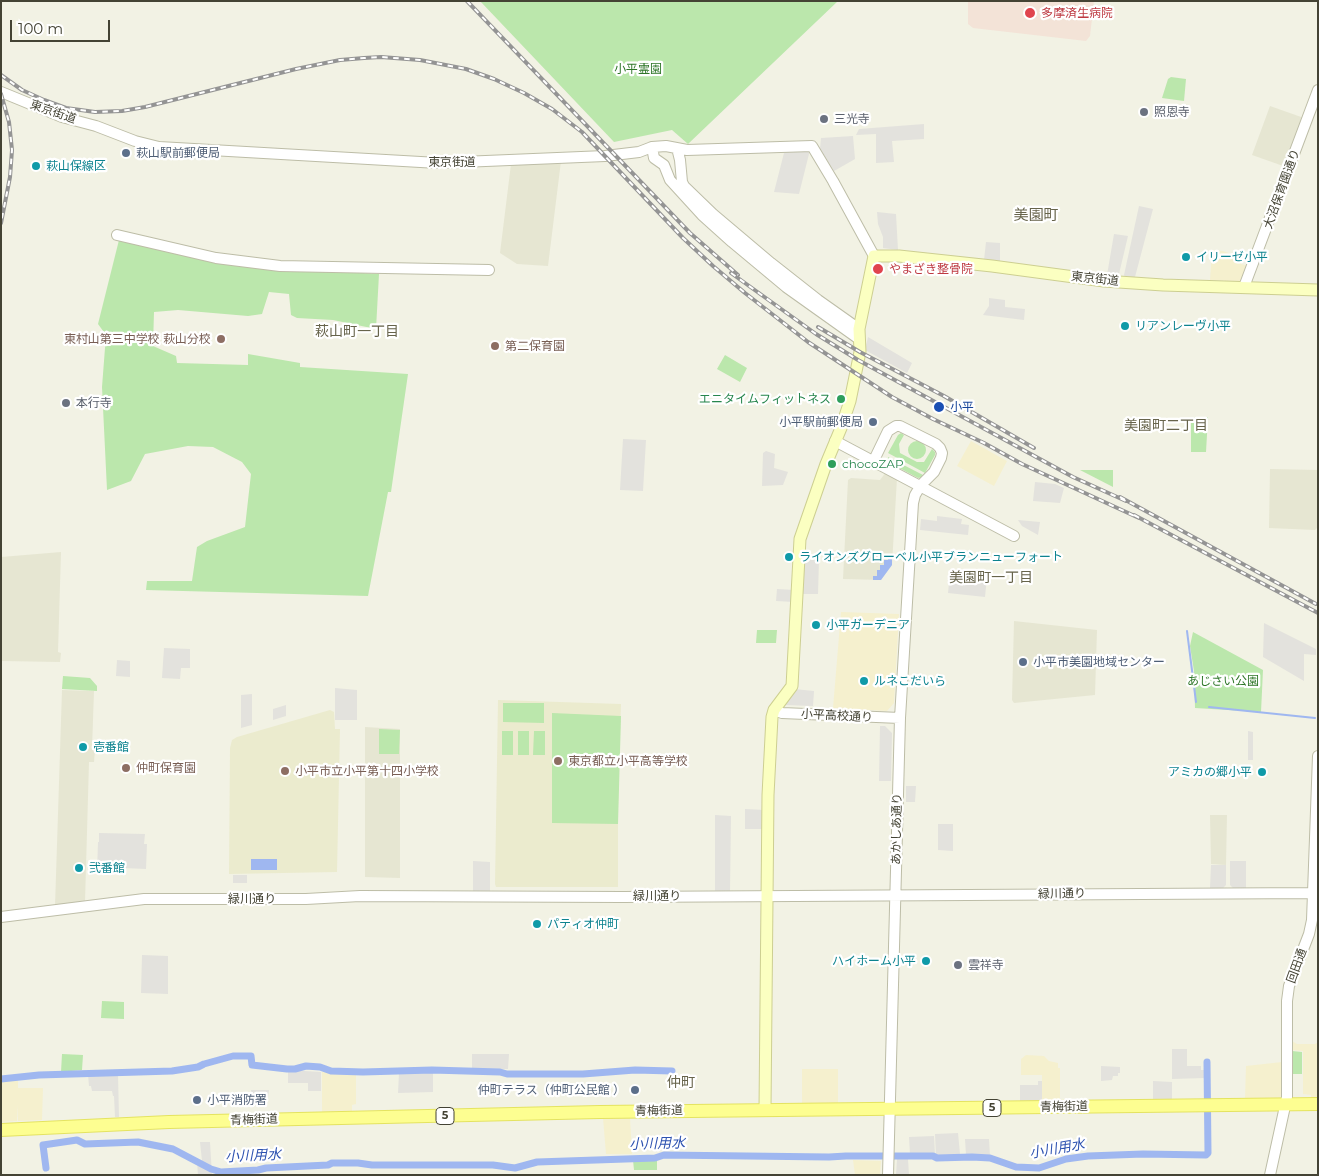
<!DOCTYPE html>
<html>
<head>
<meta charset="utf-8">
<style>
	body { margin:0 }
	#map { position:relative; width:1319px; height:1176px; overflow:hidden; background:#f2f2e4; font-family:Montserrat,sans-serif }
	canvas { display:block }
	.frame { position:absolute; inset:0; border:2px solid #444334; pointer-events:none }
	.scale { position:absolute; left:10px; top:20px; width:100px; height:22px; box-sizing:border-box; border:2px solid #444334; border-top:0; padding-left:6px; font-size:15px; line-height:18px; white-space:nowrap; color:#444334; -webkit-text-stroke:4px #fff; paint-order:stroke }
</style>
</head>
<body>
<div id="map">
<canvas width="1319" height="1176"></canvas>
<div class="frame"></div>
<div class="scale">100 m</div>
</div>
<script>
const ctx = document.querySelector('canvas').getContext('2d');
ctx.lineJoin = 'round';
function fillPath(path, color) { ctx.fillStyle = color; ctx.fill(path, 'evenodd'); }
const toPath = rows => new Path2D(rows.map(r => 'M' + r).join(''));
function trace(path, color, width, dash) { ctx.strokeStyle = color; ctx.lineWidth = width; ctx.lineCap = dash ? 'butt' : 'round'; ctx.setLineDash(dash || []); ctx.stroke(path); }
function label(font, color, halo, rows, align = 'center') {
  ctx.font = font + ' Montserrat,"Noto Sans JP",sans-serif'; ctx.lineWidth = 4.5; ctx.setLineDash([]); ctx.textBaseline = 'middle'; ctx.strokeStyle = halo; ctx.fillStyle = color; for (const [text, x, y, turn = 0] of rows) {
    ctx.save(); ctx.translate(x, y); ctx.rotate((+turn || 0) * Math.PI / 180); ctx.textAlign = isNaN(turn) ? turn : align; if (halo) ctx.strokeText(text, 0, 0); ctx.fillText(text, 0, 0); ctx.restore();
  }
}
const residential = toPath([
	[1270,106,1304,118,1286,167,1252,155],
	[561,161,548,266,517,264,500,253,511,164],
	[1270,469,1318,470,1317,528,1315,530,1269,528],
	[886,472,897,478,892,565,881,580,843,579,848,480,851,478,880,480],
	[61,552,58,652,61,653,60,662,1,661,1,557],
	[1014,621,1097,630,1095,695,1014,703,1012,700],
	[62,690,94,691,92,749,95,750,94,762,89,762,85,902,55,906],
	[365,727,400,729,400,878,365,877],
	[1210,815,1227,815,1226,865,1211,864]
]);
const commercial = toPath([
	[1212,250,1223,251,1243,258,1241,264,1248,266,1241,282,1210,280],
	[971,441,1007,461,994,486,957,466],
	[841,612,899,614,894,703,887,711,833,708],
	[1292,1041,1297,1044,1315,1044,1318,1042,1318,1099,1311,1099,1311,1095,1303,1094,1303,1051,1291,1050],
	[1026,1055,1044,1056,1049,1061,1058,1063,1058,1068,1060,1068,1060,1102,1042,1102,1042,1075,1021,1075,1021,1059],
	[1282,1062,1281,1096,1278,1100,1245,1099,1246,1066],
	[802,1069,838,1069,838,1103,802,1103],
	[322,1072,356,1073,356,1104,352,1105,352,1112,322,1113],
	[18,1078,18,1088,43,1088,42,1120,18,1121,18,1105,17,1121,1,1122,1,1080],
	[603,1118,630,1118,632,1154,606,1154],
	[853,1160,881,1161,880,1175,855,1175]
]);
const education = toPath([
	[498,700,621,704,618,806,618,887,496,887,495,884],
	[330,710,334,712,335,729,340,729,337,872,229,874,230,748,232,740,237,737]
]);
const medical = toPath([
	[968,1,1094,1,1090,36,1086,41,973,28,968,24]
]);
const green = toPath([
	[480,1,838,1,688,144,672,130,614,142],
	[1171,77,1186,79,1184,101,1162,98,1168,79],
	[119,240,230,265,379,274,376,329,333,320,297,318,291,315,289,294,269,292,262,314,248,316,178,310,154,312,153,346,176,356,177,363,248,365,248,354,300,363,300,367,408,374,391,492,388,492,368,596,146,590,147,581,192,581,197,547,207,541,245,527,251,474,242,462,213,447,188,446,145,454,131,481,107,490,102,387,106,335,98,324],
	[725,355,747,368,740,382,717,369],
	[1195,417,1208,417,1206,452,1191,452,1191,421],
	[901,433,904,435,899,444,900,453,917,462,924,462,932,449,935,452,935,455,925,473,888,453,898,435],
	'908 450a9 9 0 1 1 18 0a9 9 0 1 1-18 0Z',
	[888,457,923,475,923,477,918,478,888,462],
	[1080,470,1113,470,1113,487],
	[757,630,777,630,776,643,756,643],
	[1193,632,1263,670,1261,712,1195,708,1194,671,1190,646],
	[63,676,90,678,97,686,97,691,62,689],
	[503,703,544,703,544,723,503,722],
	[552,713,621,716,618,824,552,823],
	[379,729,400,730,399,754,379,754],
	[502,731,513,731,513,755,502,755],
	[518,731,529,731,529,755,518,755],
	[534,731,545,731,545,755,533,755],
	[102,1001,124,1002,124,1019,101,1018],
	[1292,1051,1302,1052,1302,1074,1292,1074],
	[62,1054,83,1055,82,1070,61,1072],
	[633,1160,657,1160,657,1170,634,1170]
]);
const parking = toPath([
	[924,124,924,139,892,141,894,162,876,163,876,134,856,135,859,129],
	[853,136,855,159,834,171,820,149,821,138],
	[788,149,810,150,799,194,774,192,784,153],
	[1139,206,1153,209,1135,277,1125,277,1124,275],
	[877,212,896,214,898,250,883,248,883,237,878,224],
	[1114,234,1128,236,1119,274,1117,276,1107,275],
	[986,242,1000,243,1000,262,984,260],
	[989,298,1005,300,1005,307,1025,309,1024,320,983,315,989,306],
	[868,337,912,363,907,373,865,350],
	[623,439,646,440,643,491,620,490],
	[766,451,775,454,774,468,788,472,783,485,762,486,763,453],
	[1035,482,1055,484,1064,488,1060,503,1033,501],
	[937,516,962,519,961,524,969,525,968,535,920,530,921,519,937,521],
	[1018,520,1040,522,1038,535,1022,526],
	[802,560,819,560,818,594,801,594],
	[950,573,987,577,985,597,948,593],
	[777,589,795,590,794,602,776,601],
	[1264,623,1316,649,1316,655,1304,654,1304,681,1263,657],
	[164,648,190,649,190,668,181,668,180,679,162,678],
	[117,660,130,661,130,677,116,676],
	[335,688,357,690,357,720,335,720],
	[794,689,814,691,813,706,784,705],
	[252,694,252,725,241,728,241,695],
	[286,705,286,716,273,720,273,709],
	[880,726,885,726,892,733,891,781,879,781],
	[1248,731,1253,732,1253,760,1248,760],
	[906,786,916,786,915,802,906,802],
	[745,809,765,810,765,829,745,829],
	[715,815,731,816,730,891,715,891],
	[938,824,953,824,953,851,938,850],
	[99,833,145,834,144,844,147,844,146,869,123,868,122,867,122,873,97,873,98,842,130,843,99,842],
	[473,861,490,862,490,891,473,891],
	[1230,861,1246,861,1246,888,1233,888,1230,885],
	[1211,865,1226,865,1226,885,1223,888,1210,888],
	[233,875,247,875,247,883,233,883],
	[142,955,168,956,168,994,141,993],
	[1172,1049,1187,1049,1187,1066,1201,1066,1201,1070,1205,1070,1205,1078,1172,1079],
	[472,1054,509,1054,508,1069,472,1069],
	[1101,1066,1120,1067,1120,1073,1118,1073,1118,1076,1113,1076,1112,1080,1101,1081],
	[288,1070,321,1072,321,1091,308,1091,308,1083,288,1083],
	[399,1073,433,1073,433,1092,398,1093],
	[118,1074,119,1117,115,1117,114,1096,113,1096,112,1091,92,1091,91,1086,89,1086,88,1075],
	[1038,1081,1042,1081,1042,1102,1020,1102,1020,1085,1038,1085],
	[1153,1081,1172,1082,1172,1100,1153,1100],
	[251,1090,269,1090,268,1098,251,1098],
	[958,1133,960,1154,941,1157,936,1156,935,1134],
	[934,1136,935,1155,910,1154,909,1137],
	[965,1139,989,1139,990,1156,966,1155],
	[200,1142,210,1142,212,1175,198,1175,197,1162,202,1161],
	[897,1159,908,1159,909,1175,896,1175]
]);
const water = toPath([
	[888,555,892,555,892,565,881,580,873,580,873,576,877,576,877,570,880,570,880,565,884,565,884,560,888,560],
	[251,859,277,859,277,870,251,870]
]);
const stream = toPath([
	[1187,631,1196,702],
	[1209,707,1315,718]
]);
const canal = toPath([
	[1,1079,39,1075,172,1071,198,1067,204,1064,233,1056,251,1056,252,1065,287,1069,295,1069,306,1066,320,1067,331,1071,363,1072,432,1070,500,1072,507,1074,583,1074,635,1070,672,1071],
	[46,1168,43,1145,77,1140,85,1144,138,1142,173,1149,211,1169,221,1172,258,1170,266,1168,328,1165,332,1163,358,1163,372,1165,493,1165,515,1168,537,1162,655,1158,664,1155,829,1157,846,1156,933,1156,937,1158,972,1157,990,1158,1016,1167,1039,1168,1066,1159,1088,1156,1143,1154,1206,1155,1208,1153,1207,1062]
]);
const tertiary = toPath([
	[1,92,62,117,96,126,135,141,159,147,438,163,605,156,639,152,652,147,666,146,687,150,812,146,833,181,874,256],
	[652,147,654,158,664,165,670,180,702,215,732,242,786,287,859,339],
	[677,148,680,160,682,182,684,186,713,214,771,263,818,300,859,329],
	[117,235,216,258,280,266,489,270],
	[1244,287,1318,90],
	[835,441,1014,536],
	[874,460,888,431,896,426,900,426,936,444,940,448,942,453,941,458,934,472,921,485,915,495,913,503,900,718,888,1175],
	[774,710,782,713,900,718],
	[1,917,144,899,306,899,360,896,622,897,1314,893],
	[1270,1175,1287,1097,1287,1001,1289,986,1309,934,1312,920,1318,756]
]);
const secondary = toPath([
	[765,1109,768,795,772,717,774,710,792,686,800,539,826,464,841,428,850,401,860,352,859,329,874,256,899,256,992,266,1104,281,1163,285,1318,290]
]);
const primary = toPath([
	[1,1130,169,1122,600,1112,1318,1104]
]);
const rail = toPath([
	[467,1,690,233,738,275],
	[1,75,22,90,44,100,66,108,95,112,122,111,145,107,296,69,340,60,364,58,381,57,420,60,466,69,494,79,524,93,552,109,582,132,683,238,713,266,745,293,808,342,892,397,933,419,984,443,1022,464,1139,518],
	[1,94,9,122,12,150,10,177,1,223],
	[731,273,816,334,858,360,1073,477,1126,501],
	[818,327,860,352,944,396,1034,448],
	[1120,497,1316,604],
	[1134,515,1318,613]
]);
const markers = [
	[1030,13,6,"#e0444e"],
	[1144,112,5,"#6b7280"],
	[824,119,5,"#6b7280"],
	[126,153,5,"#5c6f8a"],
	[36,166,5,"#0f9aa8"],
	[1186,257,5,"#0f9aa8"],
	[878,269,6,"#e0444e"],
	[1125,326,5,"#0f9aa8"],
	[221,339,5,"#8d6e63"],
	[495,346,5,"#8d6e63"],
	[841,399,5,"#2e9e5b"],
	[66,403,5,"#6b7280"],
	[939,407,6,"#1a4fb4"],
	[873,422,5,"#5c6f8a"],
	[832,464,5,"#2e9e5b"],
	[789,557,5,"#0f9aa8"],
	[816,625,5,"#0f9aa8"],
	[1023,662,5,"#5c6f8a"],
	[864,681,5,"#0f9aa8"],
	[83,747,5,"#0f9aa8"],
	[558,761,5,"#8d6e63"],
	[126,768,5,"#8d6e63"],
	[285,771,5,"#8d6e63"],
	[1262,772,5,"#0f9aa8"],
	[79,868,5,"#0f9aa8"],
	[537,924,5,"#0f9aa8"],
	[926,961,5,"#0f9aa8"],
	[958,965,5,"#6b7280"],
	[635,1090,5,"#5c6f8a"],
	[197,1100,5,"#5c6f8a"]
];
const shields = [
	[992,1108,18],
	[445,1116,18]
];
const shieldNames = [
	["5",992,1108],
	["5",445,1116]
];
const healthNames = [
	["多摩済生病院",1041,13],
	["やまざき整骨院",889,269]
];
const parkNames = [
	["小平霊園",638,69],
	["あじさい公園",1223,681]
];
const streetNames = [
	["東京街道",53,112,19],
	["東京街道",452,162],
	["大沼保育園通り",1282,189,-70],
	["東京街道",1095,279,6],
	["小平高校通り",837,716,3],
	["あかしあ通り",897,829,-89],
	["緑川通り",1062,894,-1],
	["緑川通り",657,896],
	["緑川通り",252,899],
	["回田通",1297,966,-70],
	["青梅街道",1064,1107,-1],
	["青梅街道",659,1111,-1],
	["青梅街道",254,1120,-2]
];
const worshipNames = [
	["照恩寺",1154,112],
	["三光寺",834,119],
	["本行寺",76,403],
	["雲祥寺",968,965]
];
const serviceNames = [
	["萩山駅前郵便局",136,153],
	["小平駅前郵便局",863,422,"right"],
	["小平市美園地域センター",1033,662],
	["仲町テラス（仲町公民館 ）",625,1090,"right"],
	["小平消防署",207,1100]
];
const cultureNames = [
	["萩山保線区",46,166],
	["イリーゼ小平",1196,257],
	["リアンレーヴ小平",1135,326],
	["ライオンズグローベル小平ブランニューフォート",799,557],
	["小平ガーデニア",826,625],
	["ルネこだいら",874,681],
	["壱番館",93,747],
	["アミカの郷小平",1252,772,"right"],
	["弐番館",89,868],
	["パティオ仲町",547,924],
	["ハイホーム小平",916,961,"right"]
];
const educationNames = [
	["東村山第三中学校 萩山分校",211,339,"right"],
	["第二保育園",505,346],
	["東京都立小平高等学校",568,761],
	["仲町保育園",136,768],
	["小平市立小平第十四小学校",295,771]
];
const leisureNames = [
	["エニタイムフィットネス",831,399],
	["chocoZAP",842,464,"left"]
];
const transitNames = [
	["小平",950,407]
];
const neighbourhoodNames = [
	["萩山町一丁目",357,332],
	["美園町二丁目",1166,426],
	["美園町一丁目",991,578],
	["仲町",681,1083]
];
const waterNames = [
	["小川用水",657,1144,-2],
	["小川用水",1057,1149,-10],
	["小川用水",253,1156,-3]
];
const quarterNames = [
	["美園町",1036,216]
];
fillPath(residential, '#e6e6d2');
fillPath(commercial, '#f5f0ce');
fillPath(education, '#ebebce');
fillPath(medical, '#f3e3d7');
fillPath(green, '#bbe7ac');
fillPath(parking, '#e3e2dd');
fillPath(water, '#9fb7f0');
trace(stream, '#9fb7f0', 2);
trace(canal, '#9fb7f0', 7);
trace(tertiary, '#bdbda7', 12);
trace(secondary, '#cdcf91', 13);
trace(primary, '#e4e361', 14);
trace(tertiary, '#fff', 10);
trace(secondary, '#fbffc1', 11);
trace(primary, '#fdfe91', 12);
trace(rail, '#949494', 4);
trace(rail, '#fff', 2, [5.5]);
for (const [x, y, r, color] of markers) { const dot = new Path2D(); dot.arc(x, y, r, 0, 2 * Math.PI); ctx.fillStyle = color; ctx.fill(dot); trace(dot, '#fff', 2); }
for (const [x, y, w] of shields) { const box = new Path2D(); box.roundRect(x - w / 2, y - 8.5, w, 17, 4); ctx.fillStyle = '#fff'; ctx.fill(box); trace(box, '#444334', 1); }
label('bold 11px', '#444334', null, shieldNames);
label('12px', '#be3a42', '#fff', healthNames, 'left');
label('12px', '#2e7628', '#fff', parkNames);
label('12px', '#444334', '#fff', streetNames);
label('12px', '#5b616d', '#fff', worshipNames, 'left');
label('12px', '#4e5e75', '#fff', serviceNames, 'left');
label('12px', '#0d838f', '#fff', cultureNames, 'left');
label('12px', '#785e54', '#fff', educationNames, 'left');
label('12px', '#27864d', '#fff', leisureNames, 'right');
label('12px', '#164399', '#fff', transitNames, 'left');
label('14px', '#67644b', '#fff', neighbourhoodNames);
label('italic 14px', '#2d52b0', '#fff', waterNames);
label('15px', '#67644b', '#fff', quarterNames);
</script>
</body>
</html>
